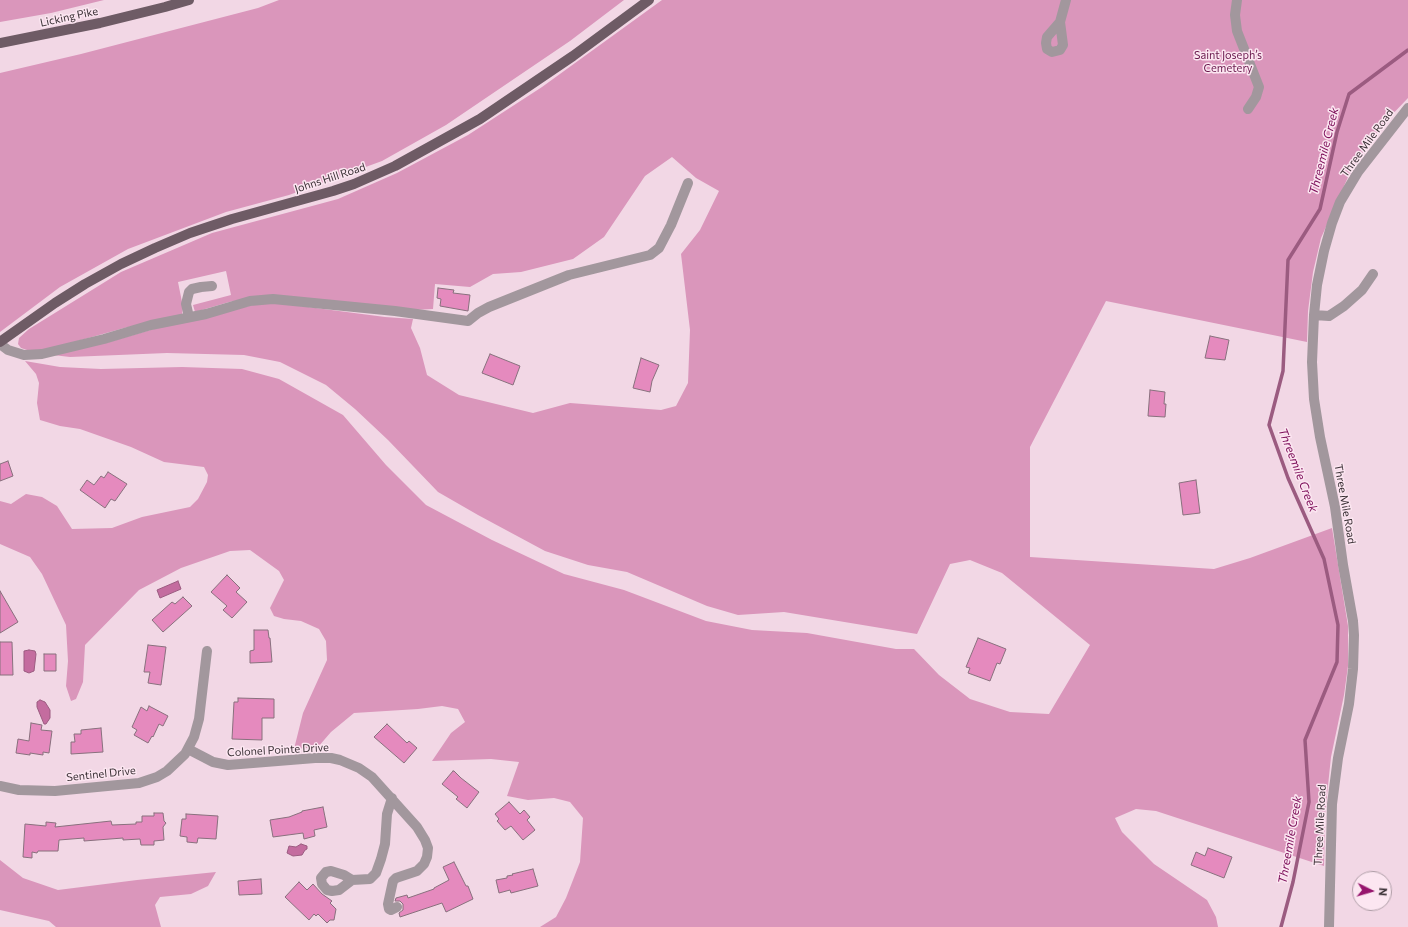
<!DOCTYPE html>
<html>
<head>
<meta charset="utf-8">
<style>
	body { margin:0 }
	#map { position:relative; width:1408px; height:927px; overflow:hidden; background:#f2d7e5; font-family:Commissioner,sans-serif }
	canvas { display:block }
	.north { position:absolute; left:1352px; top:871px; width:40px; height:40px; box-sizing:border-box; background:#fce6f1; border:1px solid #af9ea7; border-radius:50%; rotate:95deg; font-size:11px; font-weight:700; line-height:16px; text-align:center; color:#3c3237 }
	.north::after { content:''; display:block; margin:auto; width:14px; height:18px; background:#96156d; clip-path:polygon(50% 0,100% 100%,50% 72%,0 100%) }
</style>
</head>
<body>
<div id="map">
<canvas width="1408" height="927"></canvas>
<div class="north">N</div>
</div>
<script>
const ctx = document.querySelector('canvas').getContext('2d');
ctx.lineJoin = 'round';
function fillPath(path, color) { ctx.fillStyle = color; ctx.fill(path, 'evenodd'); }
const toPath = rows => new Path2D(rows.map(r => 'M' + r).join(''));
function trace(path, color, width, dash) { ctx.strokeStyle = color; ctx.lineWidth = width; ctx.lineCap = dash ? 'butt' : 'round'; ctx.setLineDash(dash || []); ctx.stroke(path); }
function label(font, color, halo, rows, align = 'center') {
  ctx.font = font + ' Commissioner,sans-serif'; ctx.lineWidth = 3; ctx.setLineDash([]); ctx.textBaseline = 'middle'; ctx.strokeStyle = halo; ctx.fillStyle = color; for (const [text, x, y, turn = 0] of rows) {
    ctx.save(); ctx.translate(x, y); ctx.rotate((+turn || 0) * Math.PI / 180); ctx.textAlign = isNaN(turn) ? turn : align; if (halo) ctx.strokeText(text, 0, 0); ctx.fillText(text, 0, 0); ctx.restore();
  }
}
const green = toPath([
	[0,0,104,0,51,13,0,22],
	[279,0,624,0,570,41,446,125,382,161,289,195,226,212,128,249,60,287,0,332,0,73,81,54,258,8],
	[662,0,1408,0,1408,98,1386,121,1366,147,1348,177,1321,238,1313,272,1308,311,1307,342,1106,301,1030,447,1030,557,1214,569,1250,558,1332,528,1348,626,1348,666,1344,695,1331,757,1325,814,1324,866,1156,811,1136,809,1115,818,1122,832,1154,864,1207,900,1216,917,1218,927,540,927,556,917,566,898,580,862,583,818,570,802,554,798,528,800,507,796,519,762,491,759,432,761,451,733,465,722,458,709,442,706,418,709,354,713,331,732,318,747,294,749,303,713,327,660,326,641,319,629,301,621,284,619,274,616,270,608,284,580,279,571,250,550,230,551,181,568,139,590,85,645,83,682,76,699,71,701,66,686,68,661,66,625,42,574,30,557,0,544,0,501,11,504,26,494,42,497,57,506,72,529,112,528,142,517,190,507,198,499,207,482,208,475,204,467,164,462,131,447,80,429,60,426,40,420,37,403,39,383,36,374,25,361,60,367,101,369,182,367,242,369,279,379,343,415,386,465,426,505,492,540,564,574,624,590,706,621,752,630,807,633,896,649,914,649,939,675,970,699,1010,712,1049,714,1090,645,1002,573,970,560,950,564,917,634,784,612,738,615,707,606,627,572,588,565,545,551,478,515,438,492,388,440,355,409,326,385,280,362,244,355,167,353,70,357,53,355,109,342,154,329,257,304,285,304,385,317,413,319,411,328,420,348,427,375,459,395,533,413,570,403,661,410,676,406,688,383,690,330,681,254,700,230,719,191,696,178,672,157,645,176,604,237,573,259,521,272,493,274,470,287,435,284,433,309,413,310,256,297,229,302,195,312,193,305,231,295,226,271,178,282,183,307,182,315,124,328,49,349,30,351,21,348,18,344,19,338,29,329,121,272,212,233,338,199,397,173,468,135,542,87],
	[0,860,23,878,58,890,137,880,216,872,208,886,191,894,160,897,155,905,161,927,56,927,49,921,0,910]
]);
const water = toPath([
	[178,581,181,589,160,598,157,590,178,581],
	[29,650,35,651,36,654,34,671,29,673,24,671,24,651,29,650],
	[40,700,45,702,50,710,50,718,46,724,44,724,37,707,37,702,40,700],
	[301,844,307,846,307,849,305,850,302,855,293,856,287,853,289,846,296,847,301,844]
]);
const stream = toPath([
	[1281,927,1293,882,1309,802,1305,740,1337,662,1338,625,1324,559,1288,478,1269,425,1283,371,1288,260,1320,209,1337,132,1349,94,1408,50]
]);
const building = toPath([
	[438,288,454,290,453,293,470,295,468,311,440,306,441,299,437,298,438,288],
	[1210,336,1229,340,1225,360,1205,358,1210,336],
	[490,354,520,366,513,385,482,373,490,354],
	[641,358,659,365,652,381,650,392,633,388,641,358],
	[1150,390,1165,392,1164,404,1166,404,1165,417,1148,416,1150,390],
	[8,461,13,476,0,481,0,464,8,461],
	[108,472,127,484,115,501,111,499,105,508,80,490,87,480,94,485,101,476,104,478,108,472],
	[1196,480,1200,513,1183,515,1179,483,1196,480],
	[227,575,240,588,236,592,247,602,232,618,223,610,227,606,211,592,227,575],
	[0,591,18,622,0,633,0,591],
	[183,597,192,606,163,632,152,620,172,602,175,604,183,597],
	[254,630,268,630,269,638,270,638,272,662,250,663,250,651,254,650,254,630],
	[978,638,1006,649,1000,664,997,663,990,681,968,673,970,668,966,667,978,638],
	[0,642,12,642,13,675,0,675,0,642],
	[148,645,166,647,161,685,148,683,150,672,144,672,148,645],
	[44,654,56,654,56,671,44,671,44,654],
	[238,698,274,699,274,718,262,718,262,740,232,739,234,702,238,702,238,698],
	[149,706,168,716,163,726,159,724,153,737,152,736,148,743,134,735,137,730,132,727,141,707,147,711,149,706],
	[31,723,42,725,41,730,52,731,49,753,43,752,43,755,30,753,30,755,16,753,18,739,29,741,31,723],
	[387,724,407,743,409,741,417,748,404,763,374,737,387,724],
	[101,728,103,752,71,754,71,742,75,742,74,734,81,734,81,730,101,728],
	[453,771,454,771,461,778,479,792,467,808,456,799,458,797,442,784,453,771],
	[509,802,520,814,524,810,530,817,527,820,535,830,523,840,511,826,505,830,497,821,499,819,495,814,509,802],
	[323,807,327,827,314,830,315,836,304,839,303,833,273,837,270,820,289,817,302,812,302,811,323,807],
	[154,813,163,813,164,821,166,823,163,827,164,840,154,841,154,845,141,845,140,839,123,840,123,838,84,841,84,838,59,840,58,851,38,851,37,853,32,852,32,858,23,857,25,824,46,826,46,822,56,823,55,827,111,821,112,825,136,824,136,822,142,822,142,816,154,816,154,813],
	[186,814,218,816,216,839,198,838,197,843,187,842,187,837,180,836,182,819,186,819,186,814],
	[1208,848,1232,857,1224,878,1191,865,1196,852,1205,856,1208,848],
	[454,862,466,886,468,886,473,899,446,912,442,903,400,917,399,913,403,910,403,904,400,901,395,901,396,898,407,895,408,898,434,889,434,888,449,880,443,867,454,862],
	[533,869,538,886,511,893,510,890,499,893,496,880,507,878,507,876,513,875,512,874,533,869],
	[261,879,262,894,239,895,238,881,261,879],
	[299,882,307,890,313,884,322,894,332,901,330,903,336,909,334,920,330,920,327,923,318,914,316,916,314,914,309,920,285,897,299,882]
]);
const minor = toPath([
	[1237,0,1235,15,1237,31,1259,87,1256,97,1248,109],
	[1060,22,1063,45,1060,50,1052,52,1047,49,1046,43,1047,37,1060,22],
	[1060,22,1066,0],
	[1314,315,1329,316,1344,306,1362,290,1373,274],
	[189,317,186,304,189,292,192,289,201,287,212,286],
	[0,344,8,350,24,355,42,354,104,339,151,325,206,314,250,301,273,299,395,311,468,321,478,313,489,307,569,275,650,255,659,248,671,225,688,183],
	[188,749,213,762,228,765,315,758,331,758,340,760,359,768,372,777,417,827,425,840,428,848,427,857,424,864,417,871,396,878,393,881,388,904,389,909,391,910,397,907],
	[0,786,19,790,55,791,139,783,157,777,167,771,185,754,194,737,199,719,207,651],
	[352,880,339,890,332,891,327,890,322,884,321,878,326,872,331,871,344,875,352,880,370,879,376,873,381,859,385,844,387,814,392,798],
	[1329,927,1332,804,1338,758,1349,704,1353,669,1354,635,1353,621,1343,565,1335,507,1320,437,1314,399,1312,362,1314,315,1317,285,1324,251,1332,223,1340,202,1358,172,1408,108]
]);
const major = toPath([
	[0,43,100,23,165,7,189,0],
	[0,342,55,303,85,284,121,264,155,248,190,233,232,219,333,191,354,184,395,166,480,119,573,56,649,0]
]);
const streetNames = [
	["Licking Pike",69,17,-12],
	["Three Mile Road",1367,143,-54],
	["Johns Hill Road",330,178,-18],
	["Three Mile Road",1345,504,80],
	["Colonel Pointe Drive",278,750,-3],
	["Sentinel Drive",101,774,-6],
	["Three Mile Road",1320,825,-87]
];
const parkNames = [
	["Saint Joseph’s",1228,55],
	["Cemetery",1228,68]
];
const waterNames = [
	["Threemile Creek",1324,151,-76],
	["Threemile Creek",1298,470,69],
	["Threemile Creek",1290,840,-80]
];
fillPath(green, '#da96bb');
fillPath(water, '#c46c9f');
trace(water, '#9b5b80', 1);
trace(stream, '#9b5b80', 3.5);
fillPath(building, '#e58abe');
trace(building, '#88707d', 1);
trace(minor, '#a2979d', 10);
trace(major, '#6e5b65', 10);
label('11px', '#3c3237', '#fce6f1', streetNames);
label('11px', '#69194d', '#fce6f1', parkNames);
label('italic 12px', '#7c0e59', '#fce6f1', waterNames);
</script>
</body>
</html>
